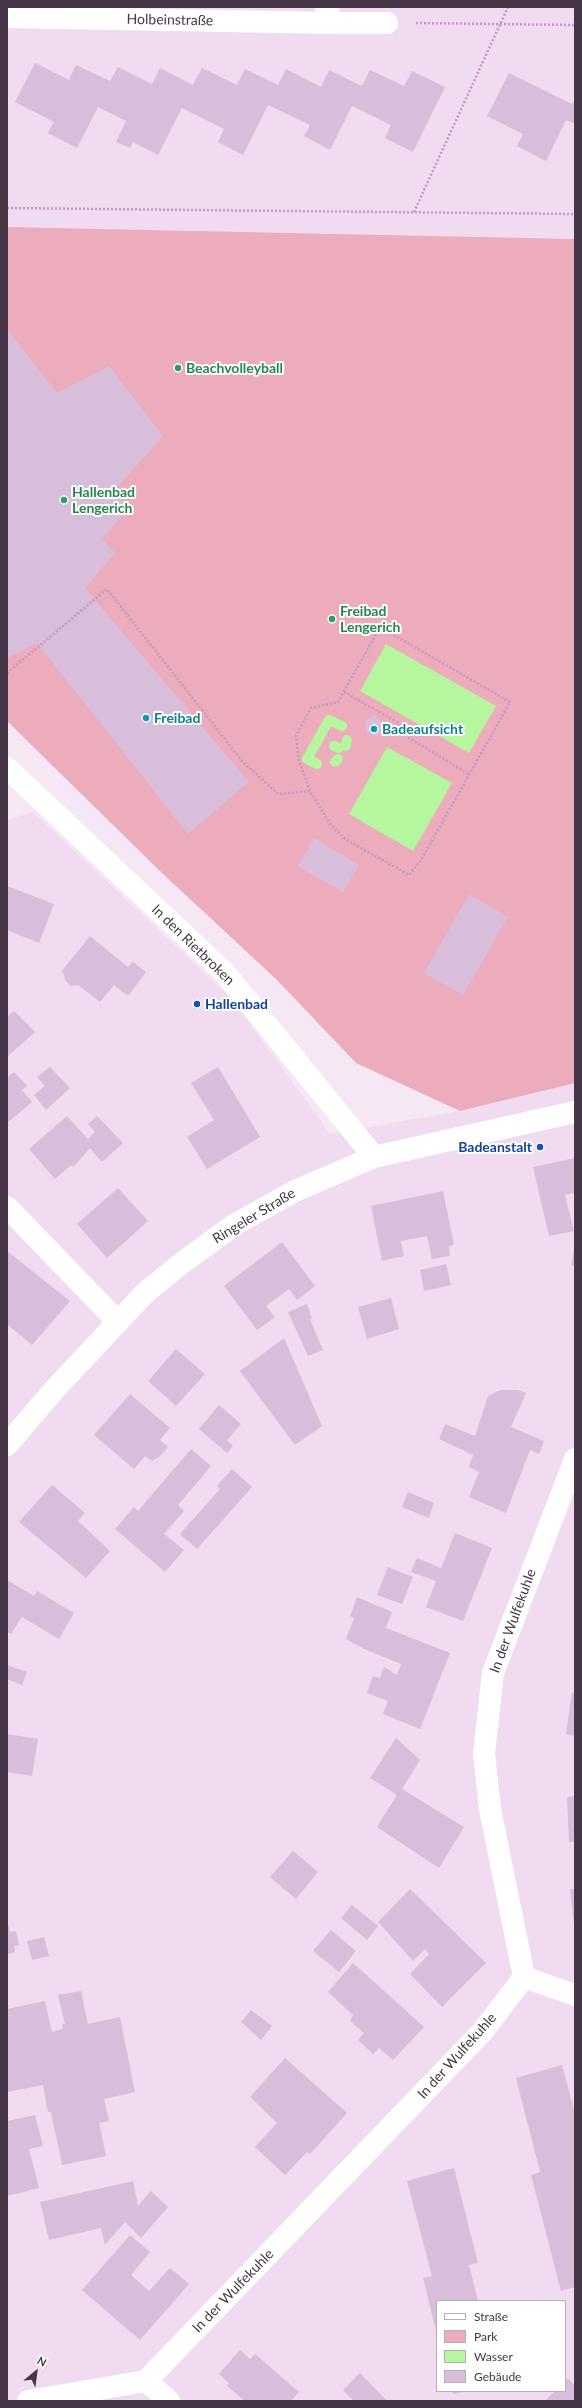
<!DOCTYPE html>
<html>
<head>
<meta charset="utf-8">
<style>
	body { margin:0 }
	#map { position:relative; width:582px; height:2408px; overflow:hidden; background:#f5e7f4; font-family:Lato,sans-serif }
	canvas { display:block }
	.frame { position:absolute; inset:0; border:8px solid #473548; pointer-events:none }
	.legend { position:absolute; left:436px; top:2300px; width:130px; height:92px; box-sizing:border-box; background:#fff; border:1px solid #b5aeb6; margin:0; padding:5px 7px; list-style:none; font-size:12px; color:#473548 }
	.legend li { display:flex; align-items:center; gap:8px; height:20px }
	.legend b { width:20px; border:1px solid #b5aeb6 }
	.north { position:absolute; left:16px; top:2352px; width:40px; height:40px; -webkit-text-stroke:3px #fff; paint-order:stroke; rotate:29deg; font-size:11px; font-weight:700; line-height:16px; text-align:center; color:#473548 }
	.north::after { content:''; display:block; margin:auto; width:14px; height:18px; background:#473548; clip-path:polygon(50% 0,100% 100%,50% 72%,0 100%) }
</style>
</head>
<body>
<div id="map">
<canvas width="582" height="2408"></canvas>
<div class="frame"></div>
<ul class="legend">
<li><b style="height:5px;background:#fff"></b>Straße</li>
<li><b style="height:11px;background:#ecacbb"></b>Park</li>
<li><b style="height:11px;background:#b6f69e"></b>Wasser</li>
<li><b style="height:11px;background:#d8beda"></b>Gebäude</li>
</ul>
<div class="north">N</div>
</div>
<script>
const ctx = document.querySelector('canvas').getContext('2d');
ctx.lineJoin = 'round';
function fillPath(path, color) { ctx.fillStyle = color; ctx.fill(path, 'evenodd'); }
const toPath = rows => new Path2D(rows.map(r => 'M' + r).join(''));
function trace(path, color, width, dash) { ctx.strokeStyle = color; ctx.lineWidth = width; ctx.lineCap = dash ? 'butt' : 'round'; ctx.setLineDash(dash || []); ctx.stroke(path); }
function label(font, color, halo, rows, align = 'center') {
  ctx.font = font + ' Lato,sans-serif'; ctx.lineWidth = 4; ctx.setLineDash([]); ctx.textBaseline = 'middle'; ctx.strokeStyle = halo; ctx.fillStyle = color; for (const [text, x, y, turn = 0] of rows) {
    ctx.save(); ctx.translate(x, y); ctx.rotate((+turn || 0) * Math.PI / 180); ctx.textAlign = isNaN(turn) ? turn : align; if (halo) ctx.strokeText(text, 0, 0); ctx.fillText(text, 0, 0); ctx.restore();
  }
}
const residential = toPath([
	[7,7,575,7,575,239,7,227],
	[33,812,232,999,330,1134,460,1111,575,1083,575,2401,7,2401,7,820],
	[437,2301,565,2301,565,2391,437,2391]
]);
const green = toPath([
	[7,227,575,239,575,1083,460,1111,356,1063,277,980,162,873,7,721]
]);
const water = toPath([
	[386,644,496,706,469,753,360,691],
	[387,747,452,783,413,851,349,814]
]);
const stream = toPath([
	[334,746,339,748],
	[346,746,347,740],
	[335,762,338,759],
	[317,764,307,759,329,720,342,726]
]);
const building = toPath([
	[35,63,69,80,76,65,110,81,118,67,152,84,160,68,193,85,202,68,237,85,245,69,278,85,286,69,321,87,329,70,362,86,370,70,404,86,412,71,445,87,413,152,385,138,391,125,352,106,330,150,304,136,310,125,268,105,243,155,218,142,224,129,182,108,158,155,133,142,130,148,116,142,126,121,98,107,77,148,48,133,54,122,15,102],
	[509,73,572,104,575,99,575,124,566,120,546,161,517,146,523,134,487,116],
	[7,329,57,393,109,366,163,436,114,491,129,509,102,539,115,553,85,588,249,782,188,834,37,643,7,658],
	[375,715,385,725,377,737,367,733,365,721],
	[314,838,359,865,343,892,297,866],
	[7,886,54,904,39,943,7,930],
	[469,894,508,917,463,995,424,973],
	[90,936,128,967,133,962,146,972,128,996,114,985,100,1002,78,985,71,986,65,980,64,974,61,972],
	[14,1011,35,1032,7,1057,7,1017],
	[50,1067,70,1088,46,1110,34,1095,45,1086,37,1077],
	[218,1067,260,1137,207,1169,187,1137,214,1120,191,1083],
	[14,1072,27,1086,22,1090,32,1102,7,1123,7,1078],
	[67,1116,88,1139,95,1132,88,1124,97,1116,123,1143,102,1162,90,1148,74,1166,70,1166,55,1179,29,1149],
	[575,1158,575,1193,565,1195,574,1231,549,1236,533,1167],
	[118,1188,148,1221,107,1258,77,1224],
	[443,1191,454,1245,449,1246,450,1256,432,1259,427,1236,401,1241,404,1256,382,1261,371,1206],
	[282,1242,315,1286,297,1300,289,1289,266,1306,275,1317,257,1330,224,1286],
	[7,1251,70,1301,32,1345,7,1324],
	[574,1251,575,1265,571,1266],
	[446,1264,451,1285,424,1291,420,1270],
	[391,1298,399,1329,367,1339,358,1307],
	[307,1304,312,1318,310,1319,323,1350,308,1356,288,1312],
	[284,1338,322,1426,295,1445,240,1371],
	[176,1349,205,1374,176,1406,148,1381],
	[500,1390,518,1390,526,1393,511,1427,544,1441,539,1454,530,1450,506,1513,469,1497,479,1472,469,1467,473,1455,439,1439,445,1424,475,1436,488,1396],
	[130,1394,170,1428,160,1440,168,1447,160,1456,152,1461,145,1456,134,1469,94,1435],
	[219,1405,241,1424,227,1440,233,1446,227,1453,199,1429],
	[191,1449,211,1466,178,1505,184,1511,164,1534,184,1550,165,1572,115,1529,134,1507,138,1511],
	[232,1469,252,1487,197,1549,180,1534,220,1489,217,1486],
	[52,1485,85,1513,78,1521,110,1551,86,1578,19,1522],
	[408,1492,434,1503,429,1518,402,1507],
	[455,1533,492,1548,463,1621,426,1607,436,1581,411,1572,417,1558,441,1568],
	[388,1567,413,1577,402,1604,377,1595],
	[7,1580,34,1596,37,1591,74,1613,59,1639,22,1617,11,1634,7,1632],
	[357,1597,392,1612,386,1628,450,1653,420,1729,383,1714,388,1701,367,1693,373,1676,380,1678,384,1667,397,1675,401,1664,364,1649,346,1639,354,1618,350,1616],
	[7,1665,27,1672,22,1685,7,1679],
	[572,1692,575,1693,575,1736,566,1734],
	[7,1734,38,1739,32,1776,7,1772],
	[396,1738,420,1760,402,1789,464,1827,439,1868,377,1827,397,1795,370,1778],
	[575,1796,575,1842,569,1842,567,1797],
	[293,1851,318,1872,296,1899,270,1877],
	[410,1889,486,1963,442,2007,410,1974,429,1954,425,1949,413,1961,378,1922],
	[570,1889,575,1889,575,1924,574,1925],
	[352,1905,378,1926,367,1940,341,1918],
	[7,1921,10,1932,16,1931,19,1945,14,1946,15,1952,7,1954],
	[331,1930,356,1951,339,1972,313,1951],
	[44,1937,49,1956,32,1960,27,1941],
	[353,1963,424,2027,393,2060,379,2048,373,2054,358,2040,364,2033,350,2021,353,2015,328,1992],
	[81,1991,88,2024,120,2017,135,2092,104,2099,109,2121,99,2123,106,2156,62,2165,51,2112,48,2112,43,2085,7,2092,7,2009,45,2001,52,2032,63,2029,62,2024,65,2024,58,1995],
	[251,2010,272,2026,261,2040,241,2022],
	[285,2058,347,2113,310,2154,307,2152,285,2175,255,2147,277,2123,250,2097],
	[562,2065,575,2113,575,2287,561,2291,531,2175,540,2172,516,2078],
	[35,2115,43,2146,29,2149,39,2188,7,2196,7,2121],
	[454,2168,478,2263,469,2265,478,2301,437,2301,436,2331,423,2278,432,2276,407,2181],
	[133,2181,138,2206,151,2191,168,2207,141,2238,125,2222,105,2245,101,2228,49,2240,40,2202],
	[130,2235,150,2252,131,2275,149,2291,170,2268,189,2284,140,2340,82,2290],
	[240,2350,250,2359,255,2354,299,2392,291,2401,245,2401,227,2386,229,2383,219,2374],
	[360,2373,387,2401,354,2401,343,2390],
	[568,2378,575,2386,575,2401,545,2401,555,2391,565,2391,565,2381],
	[452,2391,463,2391,463,2392,453,2394]
]);
const path = toPath([
	[416,23,575,25],
	[7,208,575,214],
	[414,212,508,7],
	[380,627,510,702,421,860,409,875,345,839,330,824,310,791,299,761,296,736,311,708,338,702,380,627],
	[7,673,107,589,242,761,278,794,310,791],
	[344,692,397,722,409,738,470,775]
]);
const minor = toPath([
	[7,17,333,23,326,7],
	[333,23,387,23],
	[7,768,224,972,374,1157],
	[7,1207,117,1321],
	[7,1445,54,1390,145,1293,182,1263,234,1225,295,1191,374,1157,575,1112],
	[524,1977,575,1995],
	[146,2381,169,2401],
	[28,2401,146,2381,483,2031,524,1977,490,1809,484,1754,493,1673,575,1459]
]);
const markers = [
	[178,368,4,"#2e9e5b"],
	[64,500,4,"#2e9e5b"],
	[332,619,4,"#2e9e5b"],
	[146,718,4,"#0f9aa8"],
	[374,729,4,"#0f9aa8"],
	[197,1004,4,"#1a4fb4"],
	[540,1147,4,"#1a4fb4"]
];
const streetNames = [
	["Holbeinstraße",170,20,1],
	["In den Rietbroken",193,945,44],
	["Ringeler Straße",254,1216,-31],
	["In der Wulfekuhle",513,1621,-70],
	["In der Wulfekuhle",457,2056,-48],
	["In der Wulfekuhle",233,2291,-46]
];
const leisureNames = [
	["Beachvolleyball",186,368],
	["Hallenbad",72,492],
	["Lengerich",72,508],
	["Freibad",340,611],
	["Lengerich",340,627]
];
const cultureNames = [
	["Freibad",154,718],
	["Badeaufsicht",382,729]
];
const transitNames = [
	["Hallenbad",205,1004],
	["Badeanstalt",532,1147,"right"]
];
fillPath(residential, '#f0dbf0');
fillPath(green, '#ecacbb');
fillPath(water, '#b6f69e');
trace(stream, '#b6f69e', 10);
fillPath(building, '#d8beda');
trace(path, '#c398c4', 2.5, [2, 2]);
trace(minor, '#fff', 22);
for (const [x, y, r, color] of markers) { const dot = new Path2D(); dot.arc(x, y, r, 0, 2 * Math.PI); ctx.fillStyle = color; ctx.fill(dot); trace(dot, '#fff', 1.5); }
label('14px', '#473548', '#fff', streetNames);
label('bold 14px', '#27864d', '#fff', leisureNames, 'left');
label('bold 14px', '#0d838f', '#fff', cultureNames, 'left');
label('bold 14px', '#164399', '#fff', transitNames, 'left');
</script>
</body>
</html>
